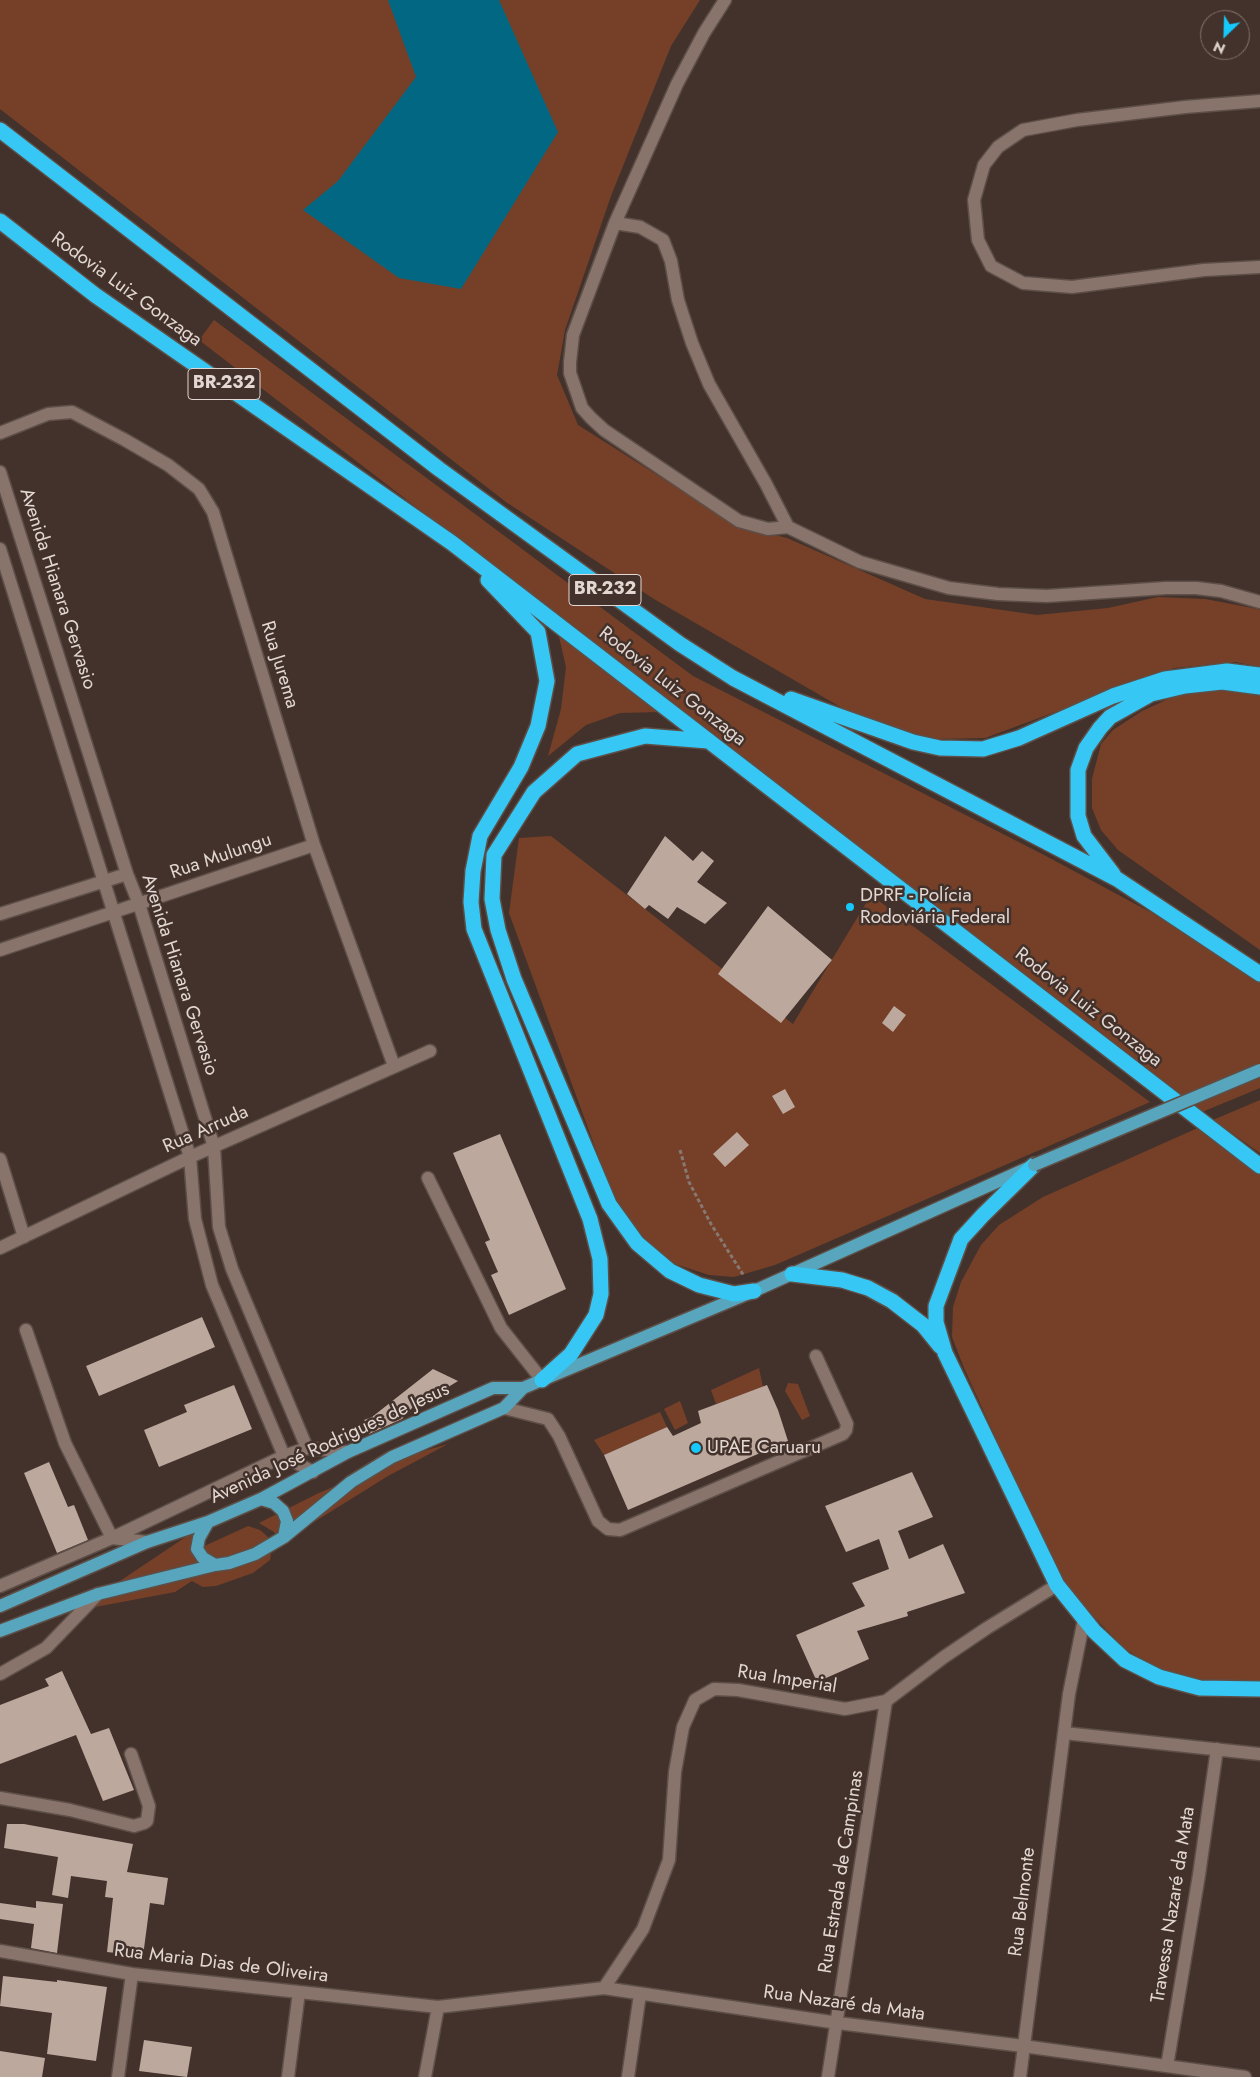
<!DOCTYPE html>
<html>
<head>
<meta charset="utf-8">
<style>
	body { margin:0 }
	#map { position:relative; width:1260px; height:2077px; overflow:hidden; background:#43322b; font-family:Jost,sans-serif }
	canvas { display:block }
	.north { position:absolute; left:1200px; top:10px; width:50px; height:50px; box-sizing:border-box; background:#43322b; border:1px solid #83746e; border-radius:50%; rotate:204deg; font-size:14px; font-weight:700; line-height:20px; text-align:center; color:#e2d7d2 }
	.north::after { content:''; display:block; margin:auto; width:18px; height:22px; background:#15cafb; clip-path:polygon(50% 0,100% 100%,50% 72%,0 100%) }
</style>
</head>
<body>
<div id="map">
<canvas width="1260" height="2077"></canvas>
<div class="north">N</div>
</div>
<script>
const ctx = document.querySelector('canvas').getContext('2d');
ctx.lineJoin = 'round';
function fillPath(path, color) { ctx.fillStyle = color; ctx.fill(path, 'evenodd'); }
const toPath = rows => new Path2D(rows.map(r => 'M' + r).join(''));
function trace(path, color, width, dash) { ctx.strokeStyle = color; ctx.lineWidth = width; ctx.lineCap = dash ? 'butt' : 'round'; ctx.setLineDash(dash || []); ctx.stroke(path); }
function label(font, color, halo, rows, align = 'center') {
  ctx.font = font + ' Jost,sans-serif'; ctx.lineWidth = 5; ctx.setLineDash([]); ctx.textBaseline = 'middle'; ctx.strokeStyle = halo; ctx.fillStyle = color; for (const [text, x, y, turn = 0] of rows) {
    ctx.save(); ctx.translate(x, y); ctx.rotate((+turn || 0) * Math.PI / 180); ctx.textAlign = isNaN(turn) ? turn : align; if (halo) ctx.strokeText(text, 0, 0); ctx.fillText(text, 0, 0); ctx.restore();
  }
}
const green = toPath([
	[0,0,700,0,671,46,611,196,565,330,557,375,578,425,738,526,787,538,925,599,1037,615,1108,608,1158,597,1205,599,1258,609,1260,610,1260,667,1236,662,1174,668,985,738,936,739,904,733,844,709,654,599,506,502,0,109],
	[214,320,693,676,1046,856,1152,913,1260,981,1260,1088,1202,1112,199,340],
	[557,628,660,712,620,713,586,725,548,756,561,709,566,667],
	[1216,690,1240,691,1260,696,1260,950,1118,850,1101,830,1092,808,1092,779,1101,744,1113,730,1142,711,1177,695],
	[551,836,793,1024,871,895,1150,1102,775,1265,734,1277,709,1275,669,1262,636,1235,613,1196,509,913,519,838],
	[1260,1100,1260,1153,1213,1120],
	[1200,1127,1260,1175,1260,1682,1203,1681,1159,1669,1125,1649,1094,1617,1061,1581,964,1368,952,1337,953,1307,961,1282,981,1245,999,1225,1043,1197],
	[759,1368,763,1387,716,1404,711,1390],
	[788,1383,798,1384,810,1416,802,1420,785,1391],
	[680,1401,688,1423,675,1430,664,1409],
	[660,1412,667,1427,604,1455,594,1440],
	[448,1444,388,1476,298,1532,278,1538,274,1532,259,1523,319,1493,406,1456],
	[208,1522,198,1549,248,1526,260,1530,268,1537,272,1546,270,1560,253,1573,216,1586,203,1587,192,1581,175,1592,31,1619,117,1583]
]);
const water = toPath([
	[388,0,499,0,558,132,461,289,399,278,303,210,338,181,416,77]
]);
const building = toPath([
	[665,836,693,861,702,851,714,861,697,882,727,903,705,924,677,907,668,919,649,905,645,909,627,894],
	[768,906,832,960,781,1023,718,974],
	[894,1006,906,1015,893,1032,882,1023],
	[785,1089,795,1107,783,1114,772,1096],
	[737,1132,749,1145,725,1167,713,1154],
	[500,1134,566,1289,509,1315,491,1275,498,1272,485,1242,490,1240,453,1153],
	[202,1317,215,1347,99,1396,86,1366],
	[433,1369,458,1381,424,1402,421,1398,402,1419,369,1434,364,1420,372,1417],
	[234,1385,252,1429,159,1467,144,1430,187,1412,184,1405],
	[767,1385,778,1410,788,1441,628,1510,604,1455,667,1427,673,1436,701,1423,698,1411],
	[49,1462,68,1507,74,1505,88,1540,57,1553,24,1473],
	[912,1472,933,1517,898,1531,909,1559,943,1544,965,1593,907,1612,908,1616,857,1631,869,1659,817,1682,796,1635,865,1606,852,1583,889,1569,879,1539,846,1552,825,1506],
	[62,1671,91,1734,109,1728,134,1790,103,1801,76,1735,0,1764,0,1705,49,1686,45,1679],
	[7,1824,24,1824,133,1844,127,1872,168,1878,164,1905,150,1903,143,1956,107,1952,113,1898,105,1897,107,1881,71,1876,68,1898,52,1895,58,1857,4,1848],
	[36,1901,63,1904,57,1953,31,1948,34,1924,0,1919,0,1903,36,1908],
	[3,1976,57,1982,57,1980,107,1987,96,2061,47,2054,52,2013,0,2006],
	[144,2040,192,2047,187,2077,139,2071],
	[0,2051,45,2058,42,2077,0,2077]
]);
const path = toPath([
	[680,1150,689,1182,711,1224,744,1276]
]);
const minor = toPath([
	[725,0,704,33,677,84,615,223,573,335,570,362,570,373,582,408,591,418,604,430,739,521,768,529,788,527,860,562,949,588,998,594,1047,596,1166,588,1196,588,1221,591,1260,602],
	[1260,101,1185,107,1077,120,1023,130,998,147,984,165,974,200,978,240,991,266,1023,283,1072,287,1204,270,1260,267],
	[615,223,640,227,663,240,671,261,678,300,692,343,709,384,766,484,788,527],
	[0,433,48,414,72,412,125,440,168,465,199,489,213,512,314,845,394,1066],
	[0,472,127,874,139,904,214,1147,219,1227,232,1269,307,1448,348,1452],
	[0,549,190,1157,195,1219,212,1285,284,1456,313,1472],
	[0,914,127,874],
	[0,950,314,845],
	[0,1159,24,1237],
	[428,1178,501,1328,542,1380],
	[0,1248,190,1157,430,1051],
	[26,1330,65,1443,112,1538],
	[504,1408,548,1419,559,1436,598,1521,608,1529,620,1530,843,1434,846,1430,847,1424,816,1356],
	[112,1538,147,1542],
	[0,1586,112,1538,284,1456,307,1448],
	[1084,1619,1069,1694,1064,1733,1260,1754],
	[0,1674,46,1648,98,1594],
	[0,1798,70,1810,134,1826,144,1823,147,1821,149,1806,131,1754],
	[0,1951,132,1974,438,2007,604,1988,838,2023,1023,2046,1245,2077],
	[604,1988,643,1929,669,1860,675,1772,683,1727,695,1700,714,1689,738,1690,845,1709,886,1701,944,1657,987,1628,1057,1585],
	[1167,2066,1199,1875,1217,1749],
	[118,2077,132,1974],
	[288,2077,299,1992],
	[425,2077,438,2007],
	[628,2077,640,1994],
	[828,2077,886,1701],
	[1020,2077,1064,1733]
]);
const major = toPath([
	[261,1499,274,1503,283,1511,287,1521,284,1537],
	[208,1522,199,1538,197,1549,203,1558,215,1565],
	[0,1606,147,1542,208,1522,261,1499,348,1452,493,1388,523,1388,542,1380,754,1291,1030,1167],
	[0,1631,98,1594,215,1565,229,1563,255,1554,284,1537,351,1482,392,1457,504,1408,523,1388]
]);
const highway = toPath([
	[0,130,439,469,680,644,733,678,1117,879,1260,974],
	[0,221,95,295,452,543,1260,1166],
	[488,580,538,632,547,681,538,726,521,767,480,836,473,871,471,902,474,929,590,1219,600,1259,601,1294,596,1315,571,1354,542,1380],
	[791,699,913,742,940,748,983,749,1019,738,1113,696,1165,679,1227,671,1260,675],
	[708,741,645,736,577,754,534,792,494,855,492,899,498,930,514,979,609,1204,637,1243,670,1271,699,1285,734,1294,754,1291],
	[1113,874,1084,836,1078,816,1078,770,1086,748,1100,728,1110,717,1151,694,1185,686,1222,682,1260,687],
	[1034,1165,983,1215,961,1239,936,1306,936,1322,945,1353,1057,1585,1094,1631,1125,1660,1159,1677,1200,1688,1260,1689],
	[792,1274,842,1280,868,1288,892,1301,923,1325,940,1346]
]);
const majorBridge = toPath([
	[1034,1165,1260,1070]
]);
const markers = [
	[850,907,5,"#15cafb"],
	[696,1448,6,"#15cafb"]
];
const shields = [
	[224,384,72],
	[605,590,72]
];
const shieldNames = [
	["BR-232",224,384],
	["BR-232",605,590]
];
const streetNames = [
	["Rodovia Luiz Gonzaga",126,290,36],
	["Avenida Hianara Gervasio",57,589,72],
	["Rua Jurema",279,665,73],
	["Rodovia Luiz Gonzaga",672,687,38],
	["Rua Mulungu",221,857,-19],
	["Avenida Hianara Gervasio",179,975,72],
	["Rodovia Luiz Gonzaga",1088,1008,38],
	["Rua Arruda",206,1130,-24],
	["Avenida José Rodrigues de Jesus",330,1444,-25],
	["Rua Imperial",787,1680,9],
	["Rua Estrada de Campinas",842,1872,-81],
	["Rua Belmonte",1023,1902,-83],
	["Travessa Nazaré da Mata",1174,1905,-81],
	["Rua Maria Dias de Oliveira",221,1964,7],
	["Rua Nazaré da Mata",844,2004,8]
];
const poiNames = [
	["DPRF - Polícia",860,896],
	["Rodoviária Federal",860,918],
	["UPAE Caruaru",707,1448]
];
fillPath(green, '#764028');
fillPath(water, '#026782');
fillPath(building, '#bda89e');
trace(minor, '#5d4f48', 15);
trace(major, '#5d4f48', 15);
trace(highway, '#5d4f48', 18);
trace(path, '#877872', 3, [4, 2.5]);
trace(minor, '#88746b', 12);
trace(major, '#57a6bd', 12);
trace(highway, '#36c7f4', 15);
trace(majorBridge, '#5d4f48', 15, []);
trace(majorBridge, '#57a6bd', 12);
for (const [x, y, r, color] of markers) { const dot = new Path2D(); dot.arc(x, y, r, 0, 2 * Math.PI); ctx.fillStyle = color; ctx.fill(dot); trace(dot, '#43322b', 2); }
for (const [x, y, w] of shields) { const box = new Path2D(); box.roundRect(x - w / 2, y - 15.5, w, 31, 4); ctx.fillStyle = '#43322b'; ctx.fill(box); trace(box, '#e2d7d2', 1); }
label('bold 18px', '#e2d7d2', null, shieldNames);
label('19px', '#e2d7d2', '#43322b', streetNames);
label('19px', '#e2d7d2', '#43322b', poiNames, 'left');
</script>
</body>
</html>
